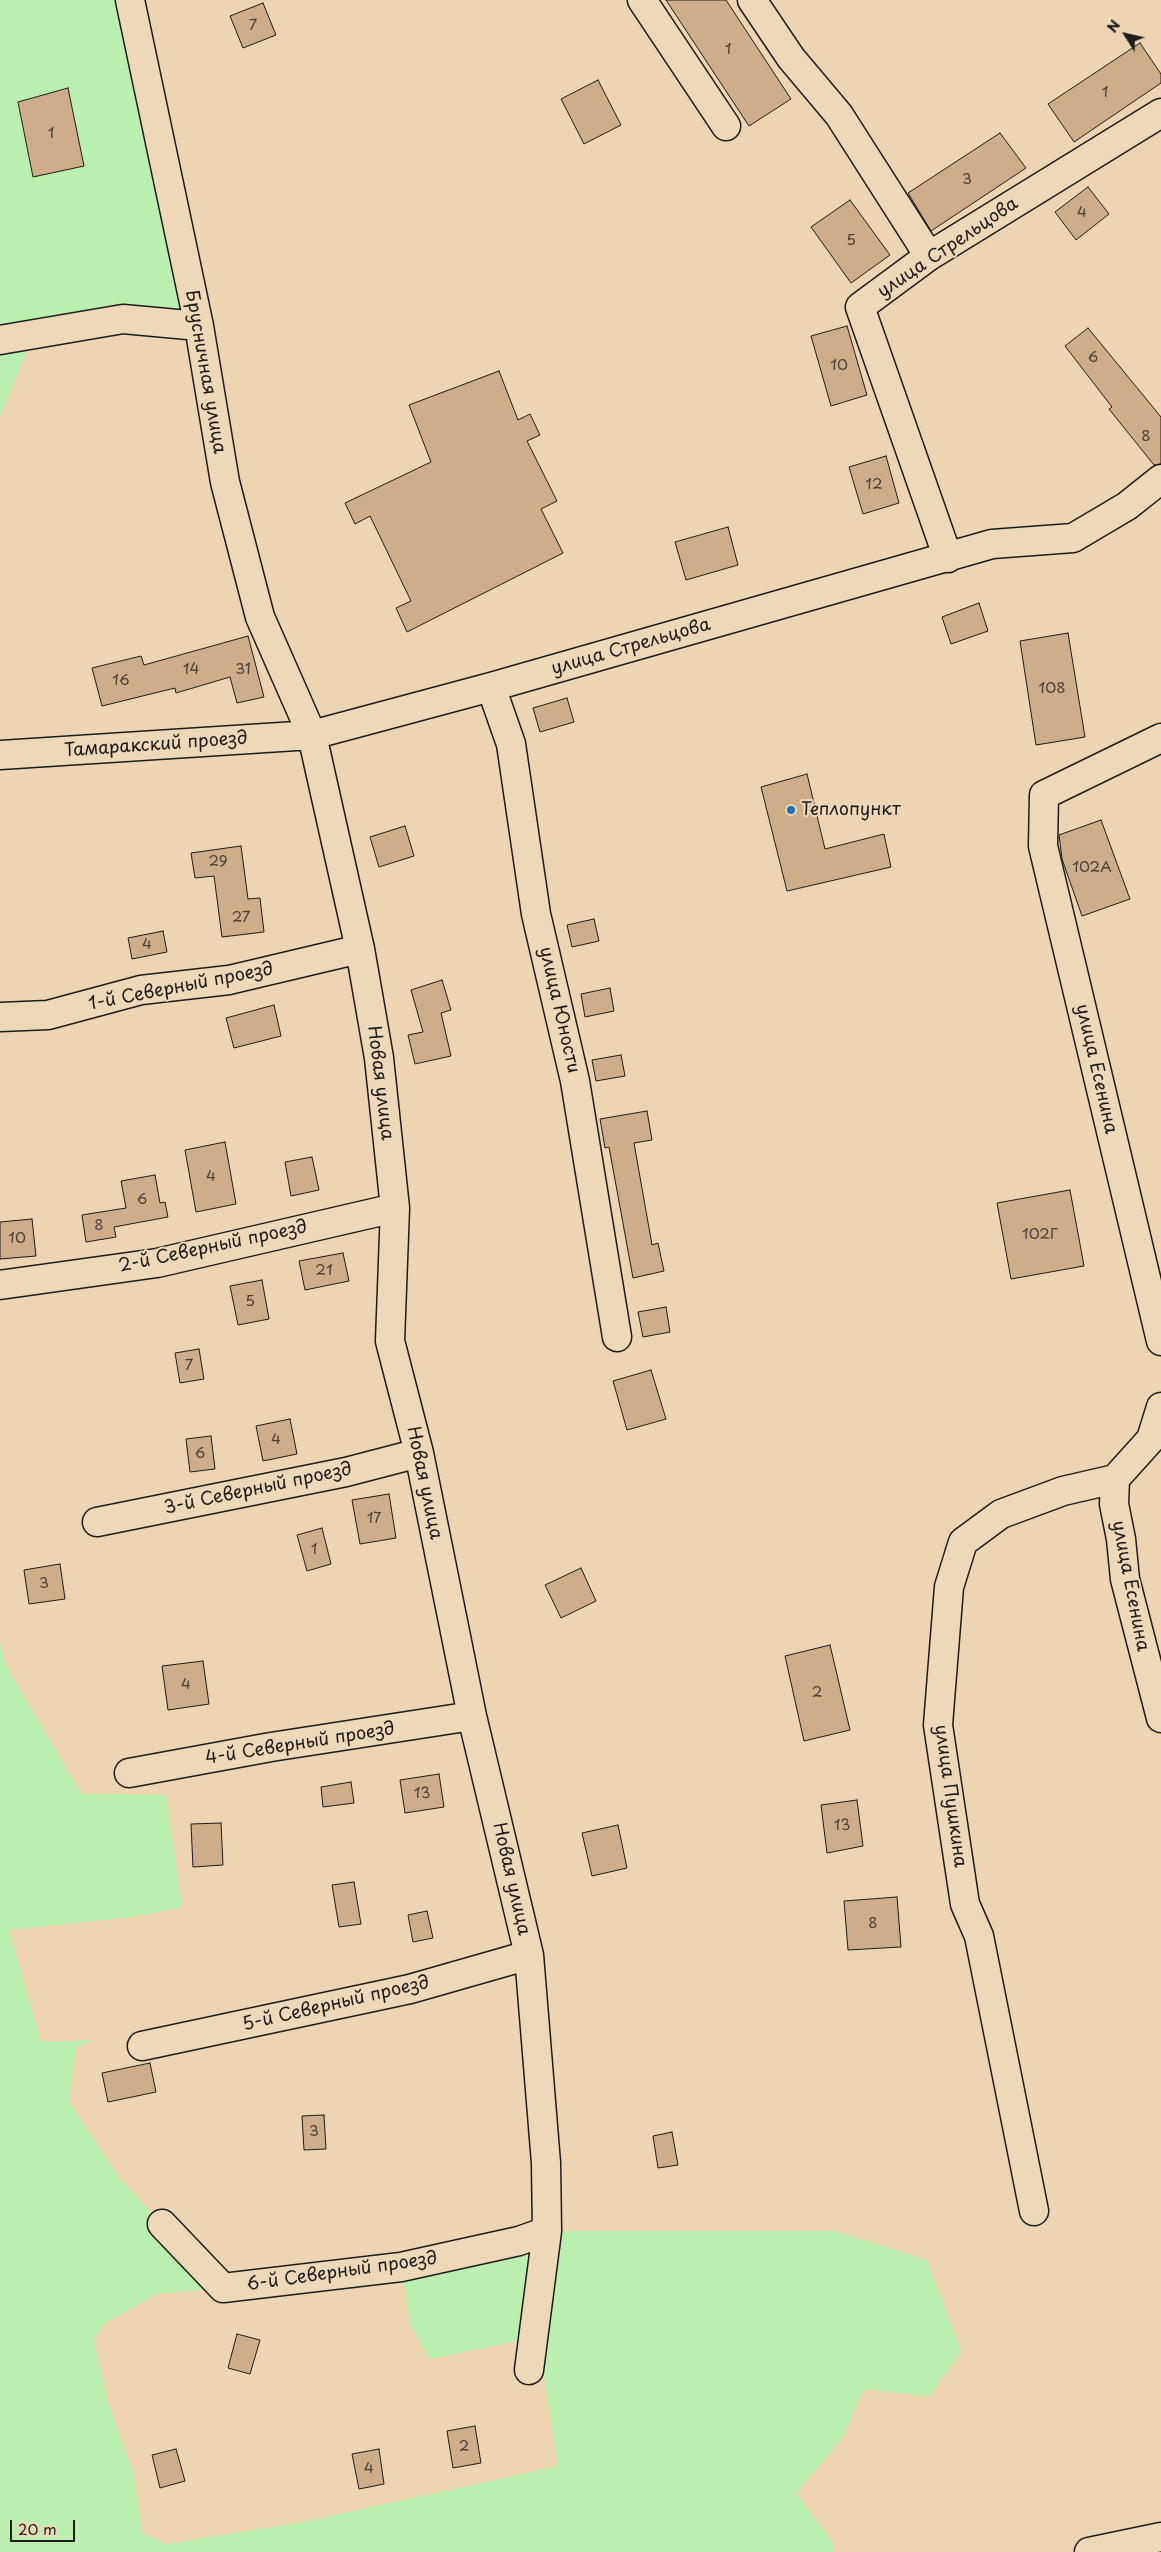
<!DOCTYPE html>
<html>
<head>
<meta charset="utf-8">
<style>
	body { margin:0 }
	#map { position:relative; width:1161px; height:2552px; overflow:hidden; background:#eed4b2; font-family:"Playpen Sans",sans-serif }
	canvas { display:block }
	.north { position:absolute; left:1101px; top:10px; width:50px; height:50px; -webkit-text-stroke:4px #efd8b7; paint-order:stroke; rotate:305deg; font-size:14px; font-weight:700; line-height:20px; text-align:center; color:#1c1c1c }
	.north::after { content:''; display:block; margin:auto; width:18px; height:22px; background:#1c1c1c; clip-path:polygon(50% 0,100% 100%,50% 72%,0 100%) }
	.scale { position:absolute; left:10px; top:2520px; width:65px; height:22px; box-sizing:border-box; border:2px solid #1c1c1c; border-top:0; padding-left:6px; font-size:15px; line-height:18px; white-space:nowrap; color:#1c1c1c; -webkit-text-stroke:4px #efd8b7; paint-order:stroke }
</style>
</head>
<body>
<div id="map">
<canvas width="1161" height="2552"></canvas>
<div class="north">N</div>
<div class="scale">20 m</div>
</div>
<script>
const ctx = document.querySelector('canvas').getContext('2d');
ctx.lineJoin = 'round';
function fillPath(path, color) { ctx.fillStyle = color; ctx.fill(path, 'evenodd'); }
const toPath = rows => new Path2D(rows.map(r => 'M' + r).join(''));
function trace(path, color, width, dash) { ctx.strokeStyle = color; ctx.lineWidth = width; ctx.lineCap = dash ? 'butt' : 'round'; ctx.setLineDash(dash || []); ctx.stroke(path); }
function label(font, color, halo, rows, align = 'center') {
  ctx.font = font + ' "Playpen Sans",sans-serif'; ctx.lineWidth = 4; ctx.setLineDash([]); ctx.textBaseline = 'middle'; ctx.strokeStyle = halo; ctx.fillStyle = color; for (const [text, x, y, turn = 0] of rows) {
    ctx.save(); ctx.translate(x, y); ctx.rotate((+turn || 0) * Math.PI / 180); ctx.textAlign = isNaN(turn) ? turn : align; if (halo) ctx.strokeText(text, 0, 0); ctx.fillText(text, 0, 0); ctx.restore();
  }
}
const green = toPath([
	[0,0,130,0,199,326,34,334,0,417],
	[0,1642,6,1665,81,1794,166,1795,182,1907,133,1917,9,1930,41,2042,94,2040,76,2047,69,2102,120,2179,223,2288,156,2294,104,2324,94,2340,107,2400,134,2475,142,2533,167,2544,308,2521,558,2466,538,2337,429,2359,411,2326,401,2267,547,2231,835,2231,927,2260,961,2351,929,2397,864,2389,843,2437,796,2493,832,2542,834,2552,0,2552]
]);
const building = toPath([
	[666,0,726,0,791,99,749,126,666,0],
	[263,3,276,35,243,48,230,16,263,3],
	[1140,43,1161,74,1161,83,1074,142,1048,104,1140,43],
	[598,80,621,125,584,144,561,99,598,80],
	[68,88,84,166,33,177,18,102,68,88],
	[1000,133,1026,168,931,231,908,193,1000,133],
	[1088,187,1109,214,1076,240,1055,212,1088,187],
	[850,200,890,255,851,283,811,227,850,200],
	[847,326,867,395,831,406,811,336,847,326],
	[1088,328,1161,417,1161,464,1154,465,1109,409,1112,407,1065,346,1088,328],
	[499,371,518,420,530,414,540,435,527,441,557,501,541,509,563,553,407,632,396,608,411,601,370,516,355,524,345,503,431,462,409,405,499,371],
	[886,456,899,503,863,514,849,467,886,456],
	[728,527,738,565,686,580,675,542,728,527],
	[979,603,988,631,951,644,942,617,979,603],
	[1068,633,1085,737,1036,745,1020,641,1068,633],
	[248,636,264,697,237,703,230,677,176,693,175,688,102,706,92,668,141,656,144,665,248,636],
	[567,698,574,722,540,732,533,708,567,698],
	[807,774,825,849,884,834,891,867,787,891,761,787,807,774],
	[1101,820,1130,899,1082,916,1062,859,1059,835,1101,820],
	[405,826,414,856,379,867,370,837,405,826],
	[241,846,248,899,260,898,264,932,222,937,214,876,195,878,191,853,241,846],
	[594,919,599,941,572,947,567,925,594,919],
	[163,931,167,952,132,959,128,938,163,931],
	[442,980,451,1010,441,1013,451,1056,415,1064,408,1035,423,1032,411,990,442,980],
	[610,988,614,1011,585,1017,581,994,610,988],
	[274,1005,281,1036,234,1048,226,1018,274,1005],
	[621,1055,625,1076,596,1081,592,1060,621,1055],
	[647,1111,652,1140,634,1143,652,1245,658,1243,664,1271,633,1278,609,1147,605,1148,600,1119,647,1111],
	[225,1142,236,1204,196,1212,185,1150,225,1142],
	[312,1157,319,1190,291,1196,285,1162,312,1157],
	[155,1175,160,1203,165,1202,168,1217,114,1227,116,1237,86,1242,82,1215,126,1208,121,1181,155,1175],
	[1070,1190,1084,1266,1011,1279,997,1203,1070,1190],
	[32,1219,36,1256,0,1259,0,1222,32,1219],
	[343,1253,349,1281,305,1290,299,1261,343,1253],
	[262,1280,269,1319,238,1325,230,1286,262,1280],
	[666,1307,670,1332,643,1337,638,1312,666,1307],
	[199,1349,204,1379,180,1383,175,1353,199,1349],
	[651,1370,666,1419,627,1430,613,1381,651,1370],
	[290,1419,297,1454,263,1461,256,1426,290,1419],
	[211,1436,215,1469,190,1472,186,1439,211,1436],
	[389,1494,396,1538,360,1544,352,1500,389,1494],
	[322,1528,331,1564,307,1571,297,1535,322,1528],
	[60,1564,65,1599,29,1604,24,1570,60,1564],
	[581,1568,596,1601,561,1618,545,1585,581,1568],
	[830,1645,850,1730,804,1741,785,1656,830,1645],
	[203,1661,209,1704,168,1710,162,1666,203,1661],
	[439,1774,444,1807,405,1813,400,1780,439,1774],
	[351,1782,354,1803,323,1807,321,1787,351,1782],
	[857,1800,863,1846,827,1853,821,1805,857,1800],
	[221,1823,223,1865,193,1867,191,1824,221,1823],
	[618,1825,627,1868,592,1876,582,1833,618,1825],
	[354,1882,361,1924,339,1927,332,1885,354,1882],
	[897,1897,901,1947,848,1950,844,1901,897,1897],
	[427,1911,433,1938,413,1942,408,1915,427,1911],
	[150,2063,156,2092,108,2102,102,2073,150,2063],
	[324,2115,326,2149,304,2150,302,2116,324,2115],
	[672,2132,678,2165,658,2168,653,2136,672,2132],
	[237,2334,260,2340,250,2374,228,2368,237,2334],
	[475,2426,481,2463,453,2468,447,2431,475,2426],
	[176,2449,185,2481,160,2488,152,2455,176,2449],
	[379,2449,384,2484,359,2489,352,2454,379,2449]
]);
const minor = toPath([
	[130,0,199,326,225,482,260,617,312,735,360,949,379,1058,395,1208,390,1341,419,1453,472,1716,529,1955,546,2163,547,2231,529,2370],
	[642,0,726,126],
	[752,0,791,58,839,115,929,256],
	[0,340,123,319,199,326],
	[948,558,860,307,929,256,1161,113],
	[491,687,511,744,536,914,575,1081,617,1337],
	[1161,738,1044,795,1043,846,1161,1341],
	[0,755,312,735,491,687,992,544,1073,538,1127,506,1161,479],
	[0,1017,48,1015,141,990,229,980,360,949],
	[0,1285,157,1263,395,1208],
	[1161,1407,1151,1439,1115,1479,1114,1504,1121,1539,1125,1579,1161,1718],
	[97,1522,346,1472,419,1453],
	[129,1773,271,1747,472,1716],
	[142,2046,410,1989,529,1955],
	[1034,2211,979,1936,965,1904,938,1725,949,1587,963,1542,1001,1514,1063,1491,1115,1479],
	[162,2224,223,2288,401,2267,519,2241,547,2231],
	[1089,2552,1161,2537]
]);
const markers = [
	[791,810,5,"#1f6fb2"]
];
const numberNames = [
	["7",253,26],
	["1",728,50],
	["1",1105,93],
	["1",51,134],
	["3",967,180],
	["4",1082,213],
	["5",851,241],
	["6",1093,358],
	["10",839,366],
	["8",1146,437],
	["12",874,485],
	["14",191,670],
	["31",243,670],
	["16",121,681],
	["108",1052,689],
	["29",218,862],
	["102А",1092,868],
	["27",241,918],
	["4",147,945],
	["4",211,1177],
	["6",142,1200],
	["8",99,1226],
	["102Г",1040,1235],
	["10",17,1239],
	["21",324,1271],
	["5",250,1302],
	["7",189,1366],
	["4",276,1440],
	["6",200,1454],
	["17",374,1519],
	["1",314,1550],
	["3",44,1584],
	["4",186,1685],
	["2",817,1693],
	["13",422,1794],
	["13",842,1826],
	["8",873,1924],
	["3",314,2132],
	["2",464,2447],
	["4",369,2469]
];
const streetNames = [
	["улица Стрельцова",948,248,-34],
	["Брусничная улица",205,372,80],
	["улица Стрельцова",631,647,-16],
	["Тамаракский проезд",156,745,-4],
	["1-й Северный проезд",181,987,-11],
	["улица Юности",559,1010,77],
	["улица Есенина",1096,1069,77],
	["Новая улица",380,1083,83],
	["2-й Северный проезд",213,1247,-12],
	["Новая улица",424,1483,78],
	["3-й Северный проезд",258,1489,-12],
	["улица Есенина",1130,1586,79],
	["4-й Северный проезд",300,1744,-9],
	["улица Пушкина",950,1796,82],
	["Новая улица",511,1879,77],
	["5-й Северный проезд",336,2004,-13],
	["6-й Северный проезд",342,2272,-8]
];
const poiNames = [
	["Теплопункт",801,810]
];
fillPath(green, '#baefb0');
fillPath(building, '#cfac8a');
trace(building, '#1c1c1c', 1);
trace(minor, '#1c1c1c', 31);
trace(minor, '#efd8b7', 28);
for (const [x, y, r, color] of markers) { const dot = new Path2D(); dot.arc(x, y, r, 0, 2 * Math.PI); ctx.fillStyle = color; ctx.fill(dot); trace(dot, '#efd8b7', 2); }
label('15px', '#494038', null, numberNames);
label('18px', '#1c1c1c', '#efd8b7', streetNames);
label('18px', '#1c1c1c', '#efd8b7', poiNames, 'left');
</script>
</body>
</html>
